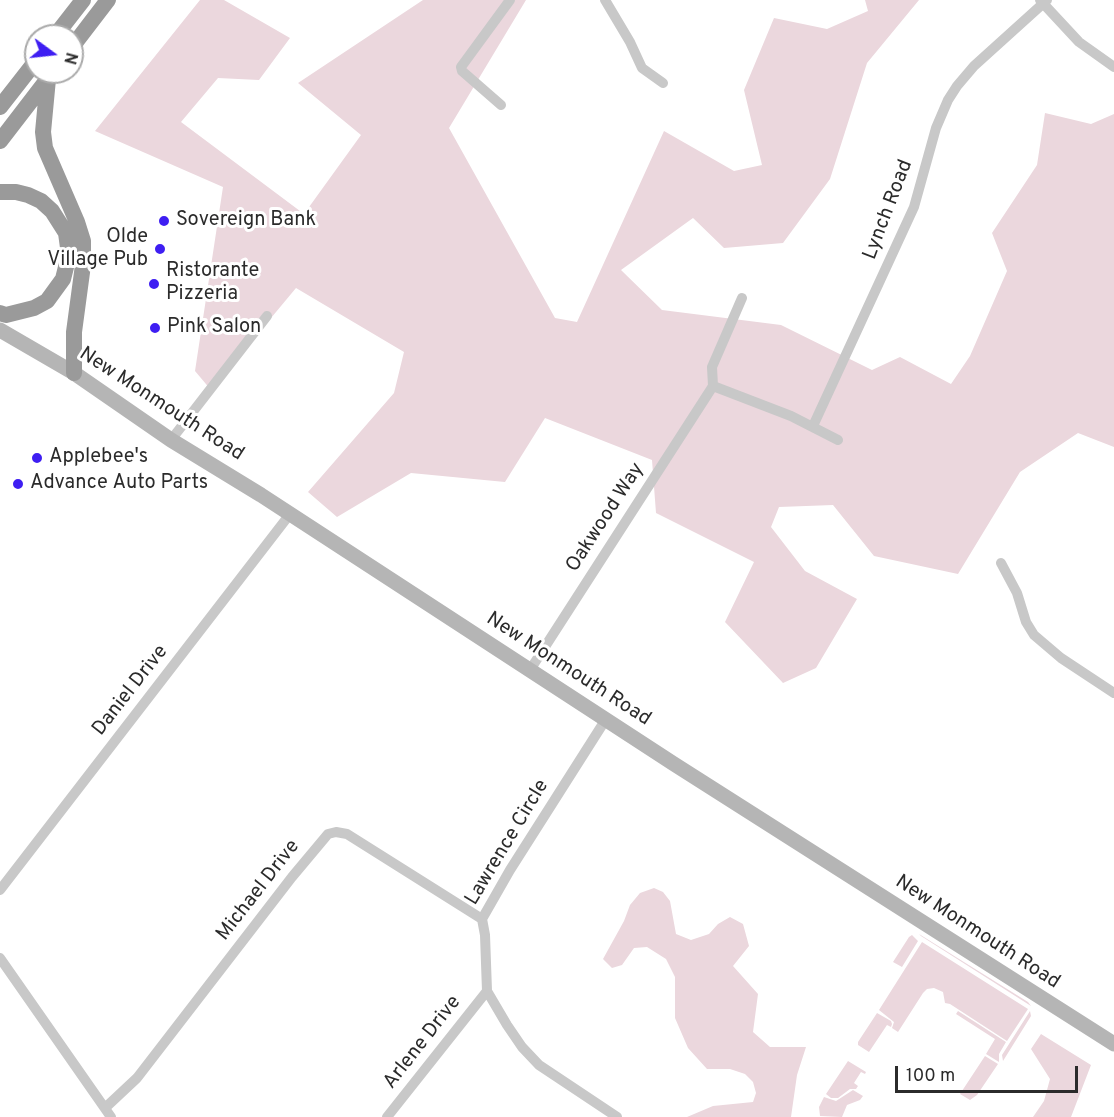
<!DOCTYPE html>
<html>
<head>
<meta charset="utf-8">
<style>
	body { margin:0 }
	#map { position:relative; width:1114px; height:1117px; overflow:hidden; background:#fff; font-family:Overpass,sans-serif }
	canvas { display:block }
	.north { position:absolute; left:24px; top:24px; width:60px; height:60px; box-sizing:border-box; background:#fff; border:2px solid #aaa; border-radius:50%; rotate:105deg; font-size:16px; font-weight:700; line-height:24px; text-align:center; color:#2b2b2b }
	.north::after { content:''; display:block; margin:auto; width:21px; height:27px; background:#3e1ef2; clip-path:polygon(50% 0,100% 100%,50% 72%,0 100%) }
	.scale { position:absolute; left:895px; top:1066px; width:183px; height:27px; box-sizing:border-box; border:3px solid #2b2b2b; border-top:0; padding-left:8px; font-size:18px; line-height:21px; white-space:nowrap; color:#2b2b2b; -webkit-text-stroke:4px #fff; paint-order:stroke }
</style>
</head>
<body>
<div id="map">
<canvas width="1114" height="1117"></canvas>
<div class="north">N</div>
<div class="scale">100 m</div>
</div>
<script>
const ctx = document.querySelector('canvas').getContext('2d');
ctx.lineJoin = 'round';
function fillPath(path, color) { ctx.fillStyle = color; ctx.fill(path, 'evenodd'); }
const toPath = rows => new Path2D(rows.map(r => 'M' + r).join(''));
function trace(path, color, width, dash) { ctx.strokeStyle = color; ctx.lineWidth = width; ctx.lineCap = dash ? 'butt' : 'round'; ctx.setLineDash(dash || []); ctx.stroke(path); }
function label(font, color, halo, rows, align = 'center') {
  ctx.font = font + ' Overpass,sans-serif'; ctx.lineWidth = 6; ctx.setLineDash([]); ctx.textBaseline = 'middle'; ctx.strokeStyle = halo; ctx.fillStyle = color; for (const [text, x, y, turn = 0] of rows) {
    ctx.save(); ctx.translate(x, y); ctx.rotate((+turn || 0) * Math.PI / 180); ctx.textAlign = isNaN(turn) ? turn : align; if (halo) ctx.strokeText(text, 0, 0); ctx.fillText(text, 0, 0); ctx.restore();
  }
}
const green = toPath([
	[200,0,224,0,290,38,259,80,218,78,181,122,304,214,361,135,298,83,423,0,526,0,449,128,555,318,577,322,664,131,734,171,762,165,744,90,774,18,827,29,868,11,865,0,919,0,867,63,830,179,783,243,724,248,693,218,621,270,662,310,781,325,872,370,900,357,951,384,970,356,1007,271,992,233,1037,165,1045,113,1091,124,1114,114,1114,447,1078,433,1020,472,958,574,874,556,833,505,779,507,771,527,805,571,857,599,816,668,783,683,725,622,754,562,656,513,652,460,545,418,505,482,411,473,337,517,308,492,394,393,404,352,296,288,211,390,195,371,223,187,95,131],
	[654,888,663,892,670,901,676,934,691,940,709,934,718,924,730,917,743,924,749,946,733,966,758,994,753,1032,770,1047,806,1047,797,1075,791,1117,687,1117,713,1106,753,1102,756,1093,753,1082,745,1074,730,1069,707,1069,688,1048,675,1018,675,977,666,959,647,947,634,948,622,965,612,968,603,959,624,921,630,905,640,893],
	[919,934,1028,1002,1031,1006,921,936],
	[912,935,918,941,902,967,893,962,909,937],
	[922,942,1028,1009,1007,1041,950,1004,945,1003,943,992,934,988,927,989,923,993,898,1032,892,1028,894,1022,879,1010],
	[958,1011,1006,1042,999,1054,999,1062,986,1054,995,1039,956,1014],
	[1030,1011,1031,1016,1003,1061,1002,1055],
	[877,1013,891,1021,892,1024,891,1027,887,1025,869,1052,858,1045,858,1042],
	[1041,1034,1091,1065,1071,1117,1033,1117,1044,1101,1050,1079,1031,1049],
	[985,1056,998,1064,977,1095,970,1100,960,1094],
	[848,1061,866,1072,865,1074,861,1072,854,1083,858,1086,856,1089,850,1089,838,1098,831,1098,826,1094],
	[853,1090,863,1096,860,1100,847,1105,842,1117,820,1116,819,1107,824,1097,836,1101]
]);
const minor = toPath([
	[605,0,630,42,642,68,663,83],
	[1040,0,1079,42,1114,67],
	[501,105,462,71,461,67,510,0],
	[713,386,791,416,838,440],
	[713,386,712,367,742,298],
	[813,426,914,207,936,128,948,100,957,86,974,66,1047,0],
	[171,440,267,316],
	[1001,563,1017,593,1026,622,1034,635,1061,658,1114,693],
	[530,670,713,386],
	[606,719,510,870,482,919,485,935,487,991,507,1025,522,1047,539,1065,617,1117],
	[0,890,290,514],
	[0,958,111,1117],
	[105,1108,137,1078,292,877,328,834,336,832,347,834,482,919],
	[387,1117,487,991]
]);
const secondary = toPath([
	[0,330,74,373,171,440,261,495,674,764,1114,1044]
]);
const trunk = toPath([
	[55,36,83,0],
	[72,47,108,0],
	[48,79,43,132,45,148,77,222,83,241,83,265,74,332,74,373],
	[0,107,36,61],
	[0,141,47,80],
	[0,192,16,192,28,195,41,201,52,211,66,233,69,255,63,279,47,301,34,308,6,315,0,313]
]);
const markers = [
	[164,221,6,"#3e1ef2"],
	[160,249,6,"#3e1ef2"],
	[154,284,6,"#3e1ef2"],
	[155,328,6,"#3e1ef2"],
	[37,458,6,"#3e1ef2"],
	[18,484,6,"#3e1ef2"]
];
const streetNames = [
	["Lynch Road",889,210,-69],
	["New Monmouth Road",161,405,33],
	["Oakwood Way",606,518,-57],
	["New Monmouth Road",568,670,33],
	["Daniel Drive",131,691,-52],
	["Lawrence Circle",508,843,-59],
	["Michael Drive",259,891,-52],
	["New Monmouth Road",977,933,33],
	["Arlene Drive",423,1043,-52]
];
const poiNames = [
	["Sovereign Bank",176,221],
	["Olde",148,238,"right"],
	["Village Pub",148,261,"right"],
	["Ristorante",166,272],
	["Pizzeria",166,295],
	["Pink Salon",167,328],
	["Applebee's",49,458],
	["Advance Auto Parts",30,484]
];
fillPath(green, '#ebd7dd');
trace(minor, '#c8c8c8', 10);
trace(secondary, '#b5b5b5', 15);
trace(trunk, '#9a9a9a', 16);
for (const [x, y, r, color] of markers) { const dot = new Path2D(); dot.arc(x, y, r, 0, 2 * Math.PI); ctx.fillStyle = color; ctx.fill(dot); trace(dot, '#fff', 2); }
label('20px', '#2b2b2b', '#fff', streetNames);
label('20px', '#2b2b2b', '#fff', poiNames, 'left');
</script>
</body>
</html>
